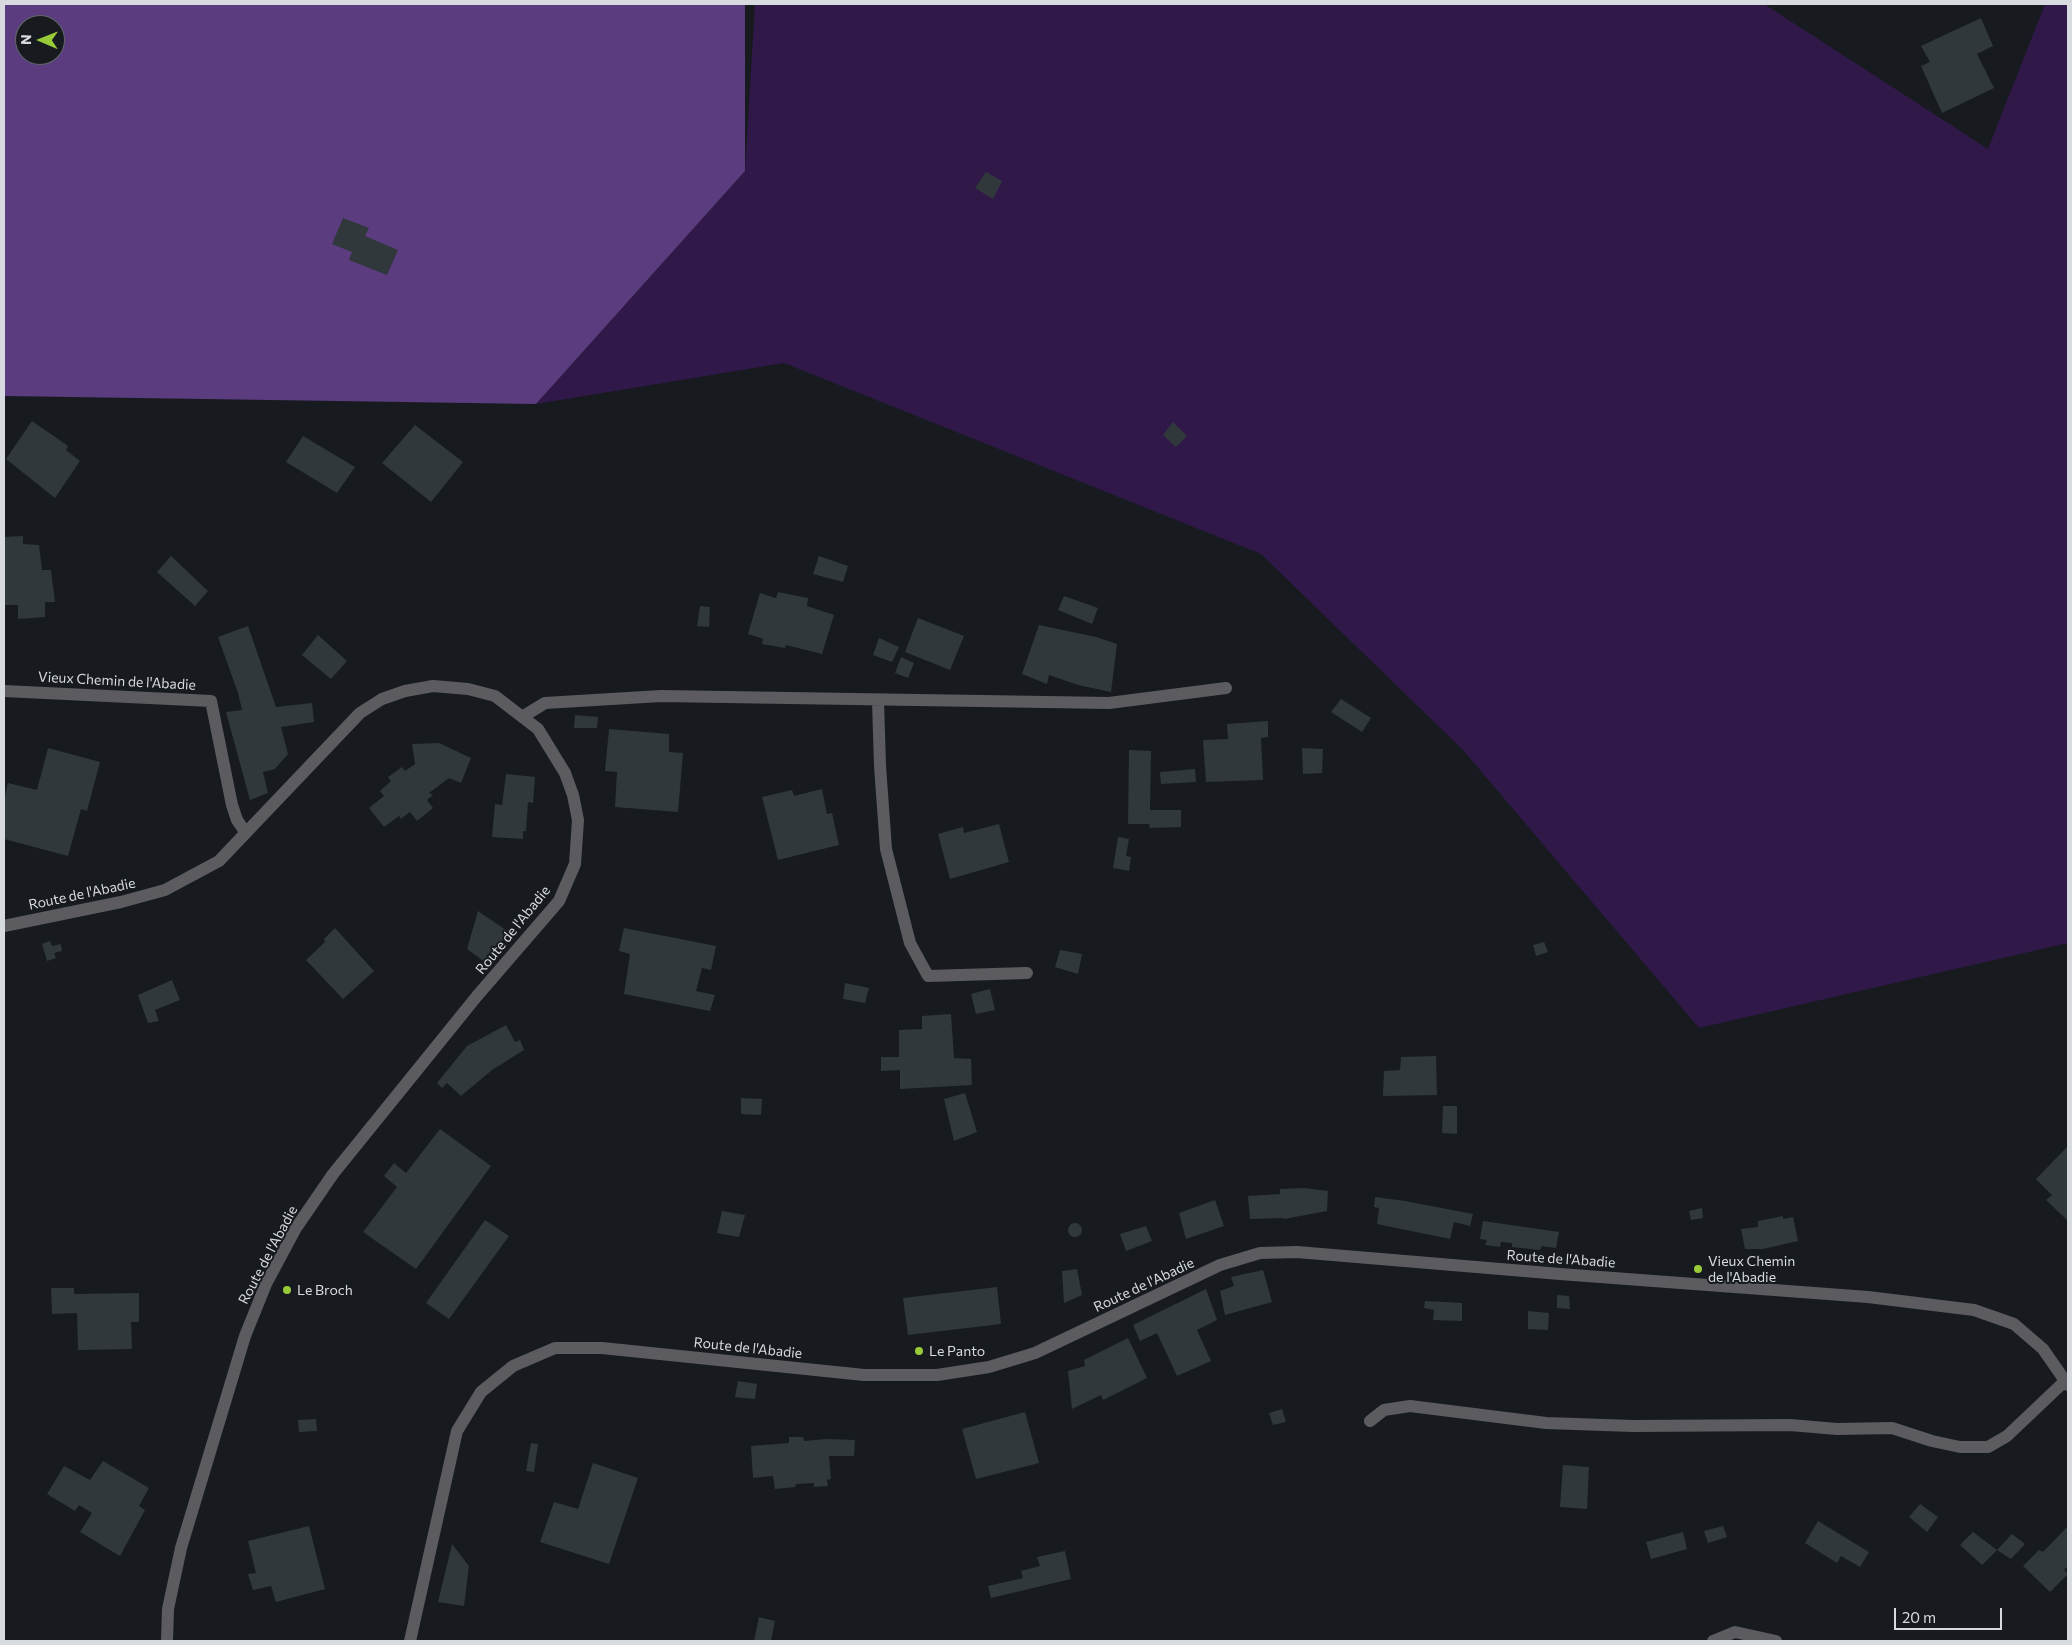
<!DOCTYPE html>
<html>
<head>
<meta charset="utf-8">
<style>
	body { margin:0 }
	#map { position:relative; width:2072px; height:1645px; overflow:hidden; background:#171b20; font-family:Commissioner,sans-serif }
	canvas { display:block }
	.frame { position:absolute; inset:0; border:5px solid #d7dade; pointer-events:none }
	.north { position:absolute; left:15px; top:15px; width:50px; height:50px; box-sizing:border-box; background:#171b20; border:1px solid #64676c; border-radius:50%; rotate:271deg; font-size:14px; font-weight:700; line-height:20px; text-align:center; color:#d7dade }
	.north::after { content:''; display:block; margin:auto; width:18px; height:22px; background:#98cb37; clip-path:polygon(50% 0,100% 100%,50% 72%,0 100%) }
	.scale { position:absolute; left:1894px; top:1608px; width:108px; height:22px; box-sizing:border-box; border:2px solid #d7dade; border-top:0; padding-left:6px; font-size:15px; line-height:18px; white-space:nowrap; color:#d7dade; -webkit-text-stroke:4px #171b20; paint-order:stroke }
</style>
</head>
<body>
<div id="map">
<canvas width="2072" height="1645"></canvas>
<div class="frame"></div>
<div class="north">N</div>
<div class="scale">20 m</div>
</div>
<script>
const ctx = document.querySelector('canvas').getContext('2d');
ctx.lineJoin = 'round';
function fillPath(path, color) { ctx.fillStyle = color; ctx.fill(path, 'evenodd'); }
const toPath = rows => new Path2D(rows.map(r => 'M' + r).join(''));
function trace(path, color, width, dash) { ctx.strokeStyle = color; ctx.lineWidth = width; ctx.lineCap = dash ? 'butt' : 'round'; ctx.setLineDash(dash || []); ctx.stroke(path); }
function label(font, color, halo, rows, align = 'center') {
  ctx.font = font + ' Commissioner,sans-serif'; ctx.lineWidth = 4; ctx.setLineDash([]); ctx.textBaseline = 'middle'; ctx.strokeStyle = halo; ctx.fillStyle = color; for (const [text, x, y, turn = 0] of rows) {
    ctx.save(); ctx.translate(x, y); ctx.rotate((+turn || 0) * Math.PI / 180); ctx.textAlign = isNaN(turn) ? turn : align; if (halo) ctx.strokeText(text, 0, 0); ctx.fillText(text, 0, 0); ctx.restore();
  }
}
const green = toPath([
	[755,4,1764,4,1988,149,2045,4,2068,4,2068,943,1699,1028,1463,750,1261,554,784,363,536,404,745,171]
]);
const forest = toPath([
	[4,4,745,4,745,171,536,404,4,396],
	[25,25,55,25,55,55,25,55]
]);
const building = toPath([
	[1981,18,1993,46,1977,54,1994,88,1942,113,1921,66,1930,62,1921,46],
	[986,172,1002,181,993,199,975,188],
	[343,218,369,228,365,236,398,250,387,275,349,260,352,252,332,244],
	[32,421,68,446,66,450,80,461,55,498,6,459],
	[1173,422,1187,436,1176,447,1163,435],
	[415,425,463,462,431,502,382,463],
	[303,436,355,467,337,493,286,462],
	[23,536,23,544,39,545,42,570,51,570,55,602,45,602,45,617,18,619,18,605,4,605,4,537],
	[171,556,208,591,195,606,157,572],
	[819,556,848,566,843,582,813,574],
	[778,592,808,598,807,606,834,615,822,654,786,645,785,648,762,644,763,639,748,634,760,593,776,598],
	[1064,596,1098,608,1092,624,1058,610],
	[700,606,710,607,709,627,697,626],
	[918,618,964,636,950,670,905,652],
	[1039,625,1096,637,1117,644,1111,692,1078,685,1049,675,1047,684,1022,674],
	[248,626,276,707,312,703,314,722,281,727,288,754,275,769,263,772,268,793,250,800,226,712,242,710,238,693,218,637],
	[318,635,347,661,331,679,302,655],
	[879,638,899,647,892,662,873,655],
	[901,657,914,663,908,678,895,673],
	[1341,699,1371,718,1362,732,1331,712],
	[575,715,598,717,597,728,574,728],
	[1268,721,1268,737,1261,738,1263,780,1206,782,1203,740,1228,739,1227,724],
	[609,729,669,734,669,752,683,753,678,812,615,807,617,772,605,771],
	[439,743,471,758,461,783,449,778,429,793,433,795,427,800,433,808,417,821,410,812,401,819,399,816,384,827,369,808,384,796,380,791,391,781,388,777,402,767,405,771,415,764,412,744],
	[48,748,100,762,87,811,81,809,68,856,4,839,4,799,8,783,37,790],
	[1302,748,1323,749,1322,773,1303,774],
	[1129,750,1151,751,1150,810,1181,810,1181,827,1150,828,1149,824,1128,824],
	[1195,769,1196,782,1161,784,1160,772],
	[506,774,535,777,533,803,528,802,526,831,523,831,523,839,492,837,495,804,502,805],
	[822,789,827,814,832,813,839,845,778,860,762,797,792,790,794,796],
	[999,824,1009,862,950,879,938,834,963,827,964,833],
	[1118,837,1129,839,1126,856,1131,857,1129,871,1113,868],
	[478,911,509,932,486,963,467,949],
	[335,928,374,971,343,999,306,960,325,942,324,939],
	[624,928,716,946,711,970,702,968,696,991,715,995,710,1011,624,994,630,954,619,951],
	[50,941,52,946,61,944,62,951,54,953,56,958,47,961,42,944],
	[1544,942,1548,952,1536,956,1533,945],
	[1060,950,1082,954,1078,974,1055,967],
	[172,980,180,1000,155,1010,159,1021,148,1023,138,995],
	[845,983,869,988,865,1003,843,999],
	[990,989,995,1010,976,1014,971,994],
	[951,1014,954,1058,971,1059,972,1085,900,1089,900,1070,881,1071,881,1057,899,1057,899,1030,922,1029,922,1016],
	[506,1025,515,1042,520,1040,524,1050,492,1070,461,1096,447,1083,442,1088,437,1083,467,1046],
	[1436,1056,1437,1095,1383,1096,1384,1071,1400,1070,1401,1057],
	[965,1093,977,1132,954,1141,944,1099],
	[741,1098,762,1099,761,1115,741,1114],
	[1443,1106,1457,1106,1457,1134,1442,1133],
	[440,1129,491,1166,416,1269,363,1232,397,1187,384,1176,394,1163,406,1173],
	[2068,1146,2068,1221,2046,1200,2052,1195,2036,1179],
	[1304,1188,1328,1191,1327,1211,1284,1219,1283,1218,1250,1219,1248,1196,1280,1194,1280,1189],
	[1375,1197,1405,1201,1473,1214,1470,1226,1454,1222,1450,1239,1377,1224,1379,1208,1374,1207],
	[1215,1200,1224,1226,1186,1239,1179,1213],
	[1702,1208,1703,1218,1691,1220,1689,1211],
	[722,1211,745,1215,739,1237,717,1233],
	[1783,1216,1783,1219,1793,1217,1798,1241,1763,1249,1745,1249,1741,1229,1758,1227,1758,1221],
	[485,1220,509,1236,449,1319,426,1303],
	[1483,1221,1559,1232,1556,1248,1542,1246,1540,1250,1512,1247,1512,1243,1501,1242,1500,1247,1485,1245,1487,1240,1480,1239],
	'1068 1230a7 7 0 1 1 14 0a7 7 0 1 1-14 0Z',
	[1146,1226,1152,1241,1126,1251,1120,1234],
	[1077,1269,1082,1295,1064,1303,1062,1271],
	[1263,1270,1272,1302,1225,1315,1220,1291,1234,1286,1231,1277],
	[997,1287,1001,1324,908,1335,903,1298],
	[51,1288,74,1288,74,1294,139,1293,139,1322,131,1322,132,1349,78,1350,77,1313,52,1314],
	[1206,1289,1217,1320,1197,1330,1211,1361,1177,1376,1157,1333,1140,1341,1133,1325],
	[1557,1295,1569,1296,1570,1309,1557,1308],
	[1425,1301,1462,1303,1462,1321,1433,1320,1434,1310,1424,1308],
	[1528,1311,1549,1313,1548,1330,1528,1329],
	[1128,1338,1147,1378,1103,1400,1101,1395,1072,1409,1068,1371,1085,1366,1084,1360],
	[738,1381,757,1384,755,1399,735,1397],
	[1282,1409,1286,1422,1273,1425,1269,1413],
	[1025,1412,1039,1463,976,1479,962,1429],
	[316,1419,317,1431,299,1432,298,1420],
	[789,1437,803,1437,804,1441,827,1439,855,1440,854,1456,829,1456,831,1479,827,1480,828,1486,814,1487,814,1483,796,1484,795,1487,775,1489,773,1476,753,1478,751,1446,789,1443],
	[531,1443,538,1444,534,1472,526,1471],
	[103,1461,149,1488,139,1506,145,1510,120,1556,80,1532,92,1513,79,1505,75,1511,47,1494,64,1466,90,1480],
	[593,1463,638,1478,609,1564,540,1542,554,1502,578,1509],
	[1563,1465,1589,1467,1587,1509,1560,1507],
	[1920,1504,1938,1517,1927,1532,1909,1517],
	[1818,1521,1869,1552,1860,1567,1841,1556,1837,1563,1805,1543],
	[309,1526,325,1589,276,1602,271,1586,253,1590,248,1574,256,1573,248,1541],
	[1723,1526,1727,1537,1708,1543,1704,1531],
	[2068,1526,2068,1566,2064,1570,2068,1574,2050,1592,2023,1566,2039,1550,2043,1552],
	[1683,1532,1687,1549,1651,1559,1646,1542],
	[1973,1532,1997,1550,1982,1565,1960,1545],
	[2012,1534,2025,1544,2011,1559,1997,1550],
	[452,1544,469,1566,464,1606,438,1602],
	[1065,1551,1071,1579,991,1598,988,1586,1023,1578,1021,1571,1040,1566,1037,1557],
	[759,1617,775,1621,771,1641,754,1641]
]);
const minor = toPath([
	[4,691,211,701,232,805,237,820,246,833],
	[878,701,880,766,886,849,910,943,928,976,1027,973],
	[522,717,545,703,661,696,1109,703,1226,688],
	[4,926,121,902,165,890,219,861,360,713,382,699,405,691,433,686,468,689,495,696,538,729,565,773,573,795,578,820,575,864,559,901,477,996,333,1174,296,1228,266,1284,245,1336,181,1548,168,1609,167,1641],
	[1370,1421,1384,1410,1410,1406,1546,1423,1633,1426,1790,1425,1837,1429,1892,1428,1932,1441,1960,1447,1988,1447,2007,1436,2065,1381],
	[410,1641,457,1431,481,1392,513,1366,555,1348,602,1348,864,1375,937,1375,989,1367,1035,1353,1220,1265,1260,1253,1297,1252,1560,1274,1868,1297,1974,1310,2014,1324,2043,1349,2068,1385],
	[1713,1641,1735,1632,1776,1641]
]);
const markers = [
	[1698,1269,5,"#98cb37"],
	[287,1290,5,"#98cb37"],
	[919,1351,5,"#98cb37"]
];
const streetNames = [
	["Vieux Chemin de l'Abadie",117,681,3],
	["Route de l'Abadie",82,894,-12],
	["Route de l'Abadie",513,930,-51],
	["Route de l'Abadie",268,1255,-62],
	["Route de l'Abadie",1561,1259,4],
	["Route de l'Abadie",1144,1285,-25],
	["Route de l'Abadie",748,1348,6]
];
const poiNames = [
	["Vieux Chemin",1708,1261],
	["de l'Abadie",1708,1277],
	["Le Broch",297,1290],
	["Le Panto",929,1351]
];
fillPath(green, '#301848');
fillPath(forest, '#5b3c7e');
fillPath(building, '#30383b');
trace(minor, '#5c5c60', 12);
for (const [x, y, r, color] of markers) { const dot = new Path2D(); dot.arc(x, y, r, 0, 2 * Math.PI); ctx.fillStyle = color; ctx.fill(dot); trace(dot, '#171b20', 2); }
label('14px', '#d7dade', '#171b20', streetNames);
label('14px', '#d7dade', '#171b20', poiNames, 'left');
</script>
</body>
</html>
